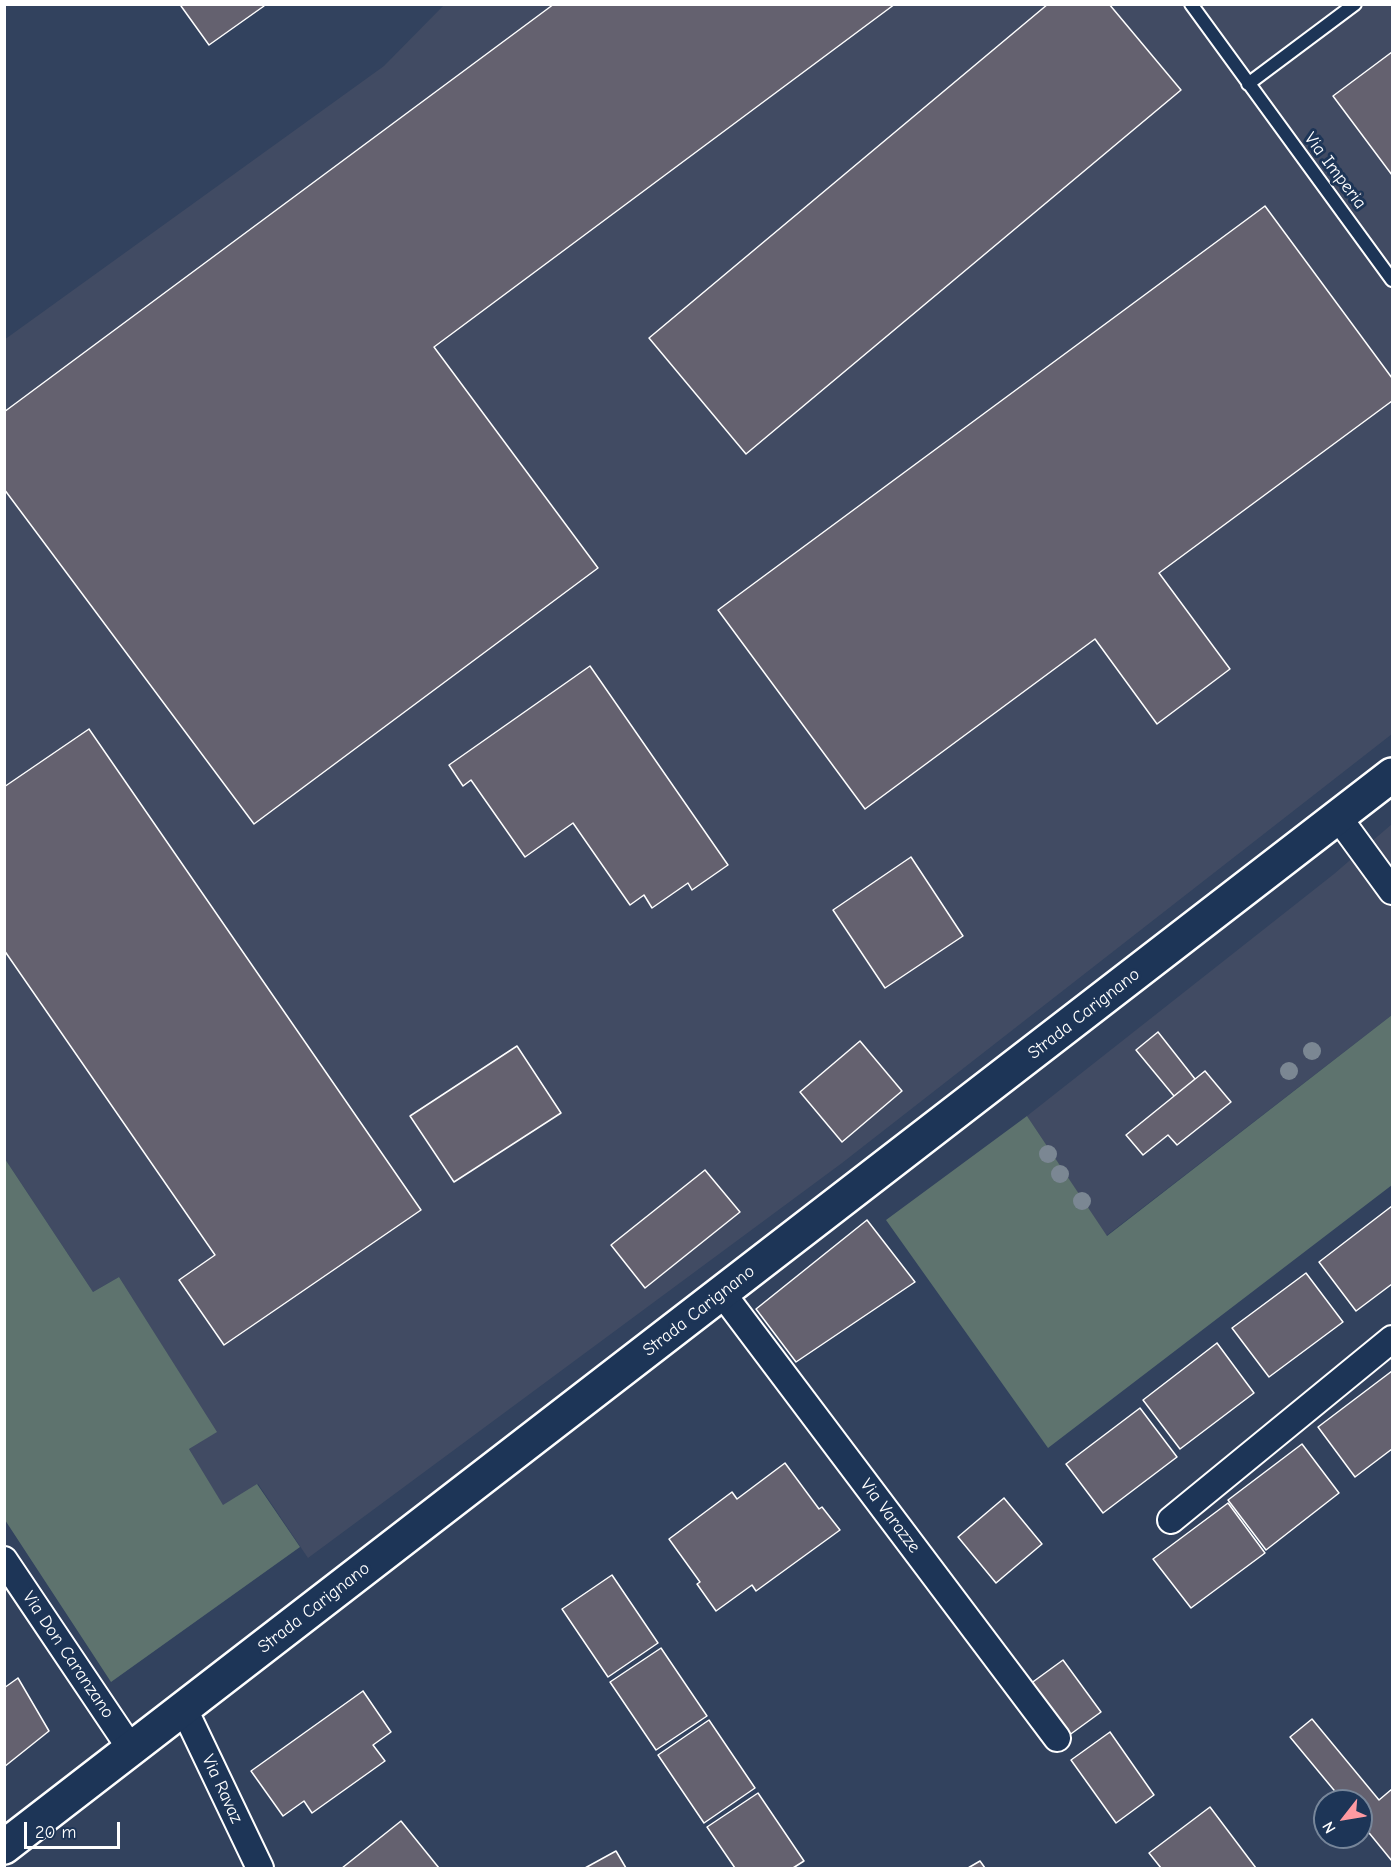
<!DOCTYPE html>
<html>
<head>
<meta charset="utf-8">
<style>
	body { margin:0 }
	#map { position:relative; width:1397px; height:1873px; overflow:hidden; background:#32425e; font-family:"Comic Neue",sans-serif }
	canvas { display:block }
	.frame { position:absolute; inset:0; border:6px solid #fff; pointer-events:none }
	.north { position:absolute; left:1313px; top:1789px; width:60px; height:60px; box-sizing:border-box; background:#1d3557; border:2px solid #77869a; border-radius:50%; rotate:239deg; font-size:16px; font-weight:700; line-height:24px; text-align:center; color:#fff }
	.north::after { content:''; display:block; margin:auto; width:21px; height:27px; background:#ff9aa2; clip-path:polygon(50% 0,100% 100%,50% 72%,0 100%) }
	.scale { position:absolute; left:24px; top:1822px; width:96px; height:27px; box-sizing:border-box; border:3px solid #fff; border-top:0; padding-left:8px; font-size:18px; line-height:21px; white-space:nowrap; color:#fff; -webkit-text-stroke:4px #1d3557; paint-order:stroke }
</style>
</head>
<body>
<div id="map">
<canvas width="1397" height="1873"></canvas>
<div class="frame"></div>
<div class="north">N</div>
<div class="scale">20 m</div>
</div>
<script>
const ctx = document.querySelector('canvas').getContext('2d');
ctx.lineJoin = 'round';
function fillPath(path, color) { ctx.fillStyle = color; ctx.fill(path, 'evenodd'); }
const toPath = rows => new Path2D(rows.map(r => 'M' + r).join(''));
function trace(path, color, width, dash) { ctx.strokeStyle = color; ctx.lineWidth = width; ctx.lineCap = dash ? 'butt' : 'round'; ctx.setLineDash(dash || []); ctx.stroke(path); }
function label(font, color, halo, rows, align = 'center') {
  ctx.font = font + ' "Comic Neue",sans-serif'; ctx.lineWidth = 6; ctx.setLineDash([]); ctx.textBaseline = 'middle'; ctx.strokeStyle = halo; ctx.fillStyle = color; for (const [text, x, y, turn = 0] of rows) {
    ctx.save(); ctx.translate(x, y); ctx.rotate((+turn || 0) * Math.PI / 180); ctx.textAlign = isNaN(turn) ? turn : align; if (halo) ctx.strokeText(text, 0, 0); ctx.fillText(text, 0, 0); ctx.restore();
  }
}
const built = toPath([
	[444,5,1392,5,1392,734,842,1163,308,1558,258,1484,223,1506,189,1449,216,1432,119,1277,93,1292,5,1159,4,340,384,66],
	[1392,824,1392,1015,1106,1236,1027,1116,1334,874]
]);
const green = toPath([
	[1392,1015,1392,1185,1048,1448,886,1220,1027,1116,1107,1236],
	[5,1159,93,1292,119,1277,217,1432,189,1449,223,1505,257,1484,300,1547,111,1682,5,1520]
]);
const building = toPath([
	[184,4,264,4,264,6,209,45,181,6,184,4],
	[554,4,895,4,434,347,598,568,254,824,4,489,4,412,554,4],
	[1048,4,1109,4,1181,90,746,454,649,338,1048,4],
	[1392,52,1392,175,1333,96,1392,52],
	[1265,206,1392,378,1392,401,1159,573,1230,669,1157,724,1095,639,865,809,718,610,1265,206],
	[590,666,728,865,692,890,688,883,652,908,644,895,630,905,573,823,525,857,471,780,463,786,449,765,590,666],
	[89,729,421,1210,224,1345,179,1280,215,1255,4,950,4,787,89,729],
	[911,857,963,936,885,988,833,910,911,857],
	[1158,1032,1195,1079,1174,1096,1136,1050,1158,1032],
	[860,1041,902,1091,842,1142,800,1092,860,1041],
	[517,1046,561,1113,454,1182,410,1116,517,1046],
	[1205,1071,1231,1102,1177,1145,1168,1135,1143,1155,1126,1135,1205,1071],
	[705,1170,740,1212,645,1288,611,1245,705,1170],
	[1392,1206,1392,1284,1356,1311,1319,1262,1392,1206],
	[867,1220,915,1282,796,1362,756,1309,867,1220],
	[1306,1273,1343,1322,1269,1377,1232,1328,1306,1273],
	[1217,1343,1254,1393,1180,1449,1143,1400,1217,1343],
	[1392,1371,1392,1449,1355,1477,1318,1427,1392,1371],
	[1140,1408,1177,1457,1103,1513,1066,1464,1140,1408],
	[1302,1444,1339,1493,1266,1550,1228,1500,1302,1444],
	[785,1463,819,1509,822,1507,840,1530,756,1591,752,1585,716,1611,697,1584,700,1582,669,1539,732,1492,737,1499,785,1463],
	[1004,1498,1042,1544,996,1583,958,1537,1004,1498],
	[1228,1503,1265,1553,1191,1608,1153,1559,1228,1503],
	[612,1575,658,1643,608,1677,562,1609,612,1575],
	[661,1648,707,1716,656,1750,610,1682,661,1648],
	[1063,1660,1101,1712,1068,1736,1030,1684,1063,1660],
	[18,1678,49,1731,4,1767,4,1688,18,1678],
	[363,1691,391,1732,373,1745,385,1761,312,1813,304,1801,283,1816,251,1771,363,1691],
	[1312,1719,1379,1800,1392,1789,1392,1861,1361,1823,1361,1801,1343,1801,1290,1737,1312,1719],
	[709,1720,755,1788,704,1823,658,1755,709,1720],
	[1110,1732,1154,1795,1116,1823,1071,1760,1110,1732],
	[758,1793,804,1861,793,1868,735,1868,707,1827,758,1793],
	[1210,1807,1256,1868,1161,1868,1149,1853,1210,1807],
	[401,1821,439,1868,342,1868,401,1821],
	[616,1851,626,1868,585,1868,616,1851],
	[980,1861,985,1868,968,1868,980,1861]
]);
const lane = toPath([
	[1191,4,1392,280],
	[1248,84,1355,4]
]);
const street = toPath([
	[1338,817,1392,891],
	[722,1293,1057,1738],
	[1171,1520,1392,1339],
	[4,1560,131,1749],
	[184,1709,260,1868]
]);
const secondary = toPath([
	[4,1847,1392,775]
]);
const trees = [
	[1312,1051],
	[1289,1071],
	[1048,1154],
	[1060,1174],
	[1082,1201]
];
const streetNames = [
	["Via Imperia",1335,171,53],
	["Strada Carignano",1084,1014,-38],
	["Strada Carignano",699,1311,-38],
	["Via Varazze",890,1516,53],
	["Strada Carignano",314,1608,-38],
	["Via Don Caranzano",68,1655,56],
	["Via Ravaz",222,1789,65]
];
fillPath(built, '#414b63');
fillPath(green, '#5e736e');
fillPath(building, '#64616f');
trace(building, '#fff', 1.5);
trace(lane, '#fff', 16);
trace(street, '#fff', 30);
trace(secondary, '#fff', 38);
trace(lane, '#1d3557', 12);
trace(street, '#1d3557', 26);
trace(secondary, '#1d3557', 33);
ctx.fillStyle = '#7b8793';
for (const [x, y] of trees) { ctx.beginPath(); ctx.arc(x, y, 9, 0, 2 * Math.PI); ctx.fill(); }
label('18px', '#fff', '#1d3557', streetNames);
</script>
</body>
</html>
